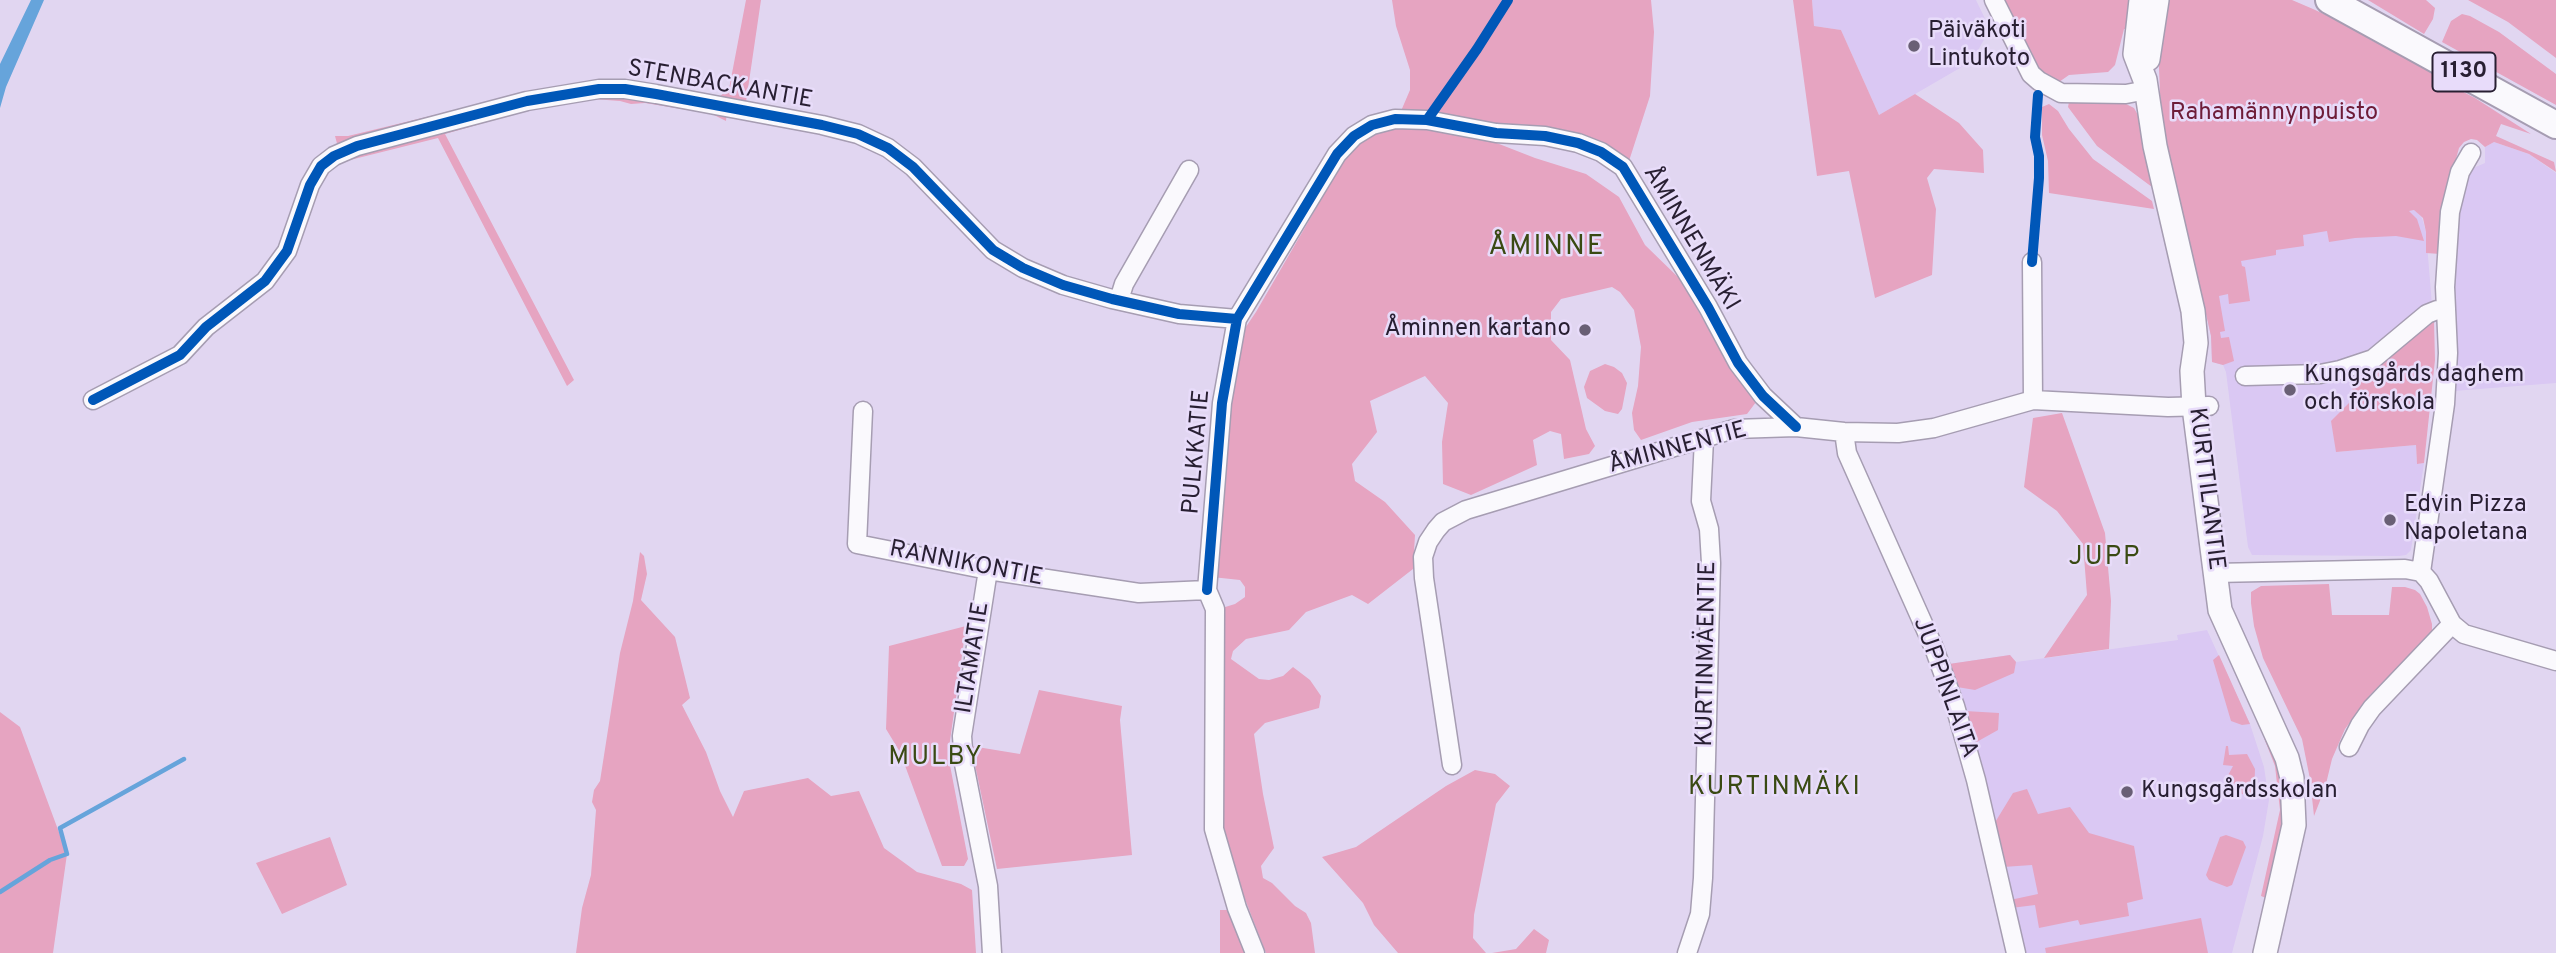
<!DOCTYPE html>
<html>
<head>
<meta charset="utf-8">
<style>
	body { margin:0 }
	canvas { display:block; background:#e1d6f1 }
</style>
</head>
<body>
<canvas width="2556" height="953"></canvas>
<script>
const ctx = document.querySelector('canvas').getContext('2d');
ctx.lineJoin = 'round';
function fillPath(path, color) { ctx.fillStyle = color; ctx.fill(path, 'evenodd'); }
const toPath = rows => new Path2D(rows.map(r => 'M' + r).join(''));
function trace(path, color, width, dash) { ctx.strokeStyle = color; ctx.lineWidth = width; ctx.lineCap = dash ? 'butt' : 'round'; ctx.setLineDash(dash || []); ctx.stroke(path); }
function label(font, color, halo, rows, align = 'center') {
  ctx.font = font + ' Overpass,sans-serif'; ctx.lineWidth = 5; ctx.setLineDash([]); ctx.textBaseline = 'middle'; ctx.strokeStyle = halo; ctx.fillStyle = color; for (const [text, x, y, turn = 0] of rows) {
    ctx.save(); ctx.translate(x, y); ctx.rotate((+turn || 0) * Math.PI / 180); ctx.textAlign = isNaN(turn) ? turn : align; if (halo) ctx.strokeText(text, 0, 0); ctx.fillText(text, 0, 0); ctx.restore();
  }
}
const built = toPath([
	[1812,0,1976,0,1990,29,1972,61,1879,115,1841,30,1814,26],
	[2494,142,2529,154,2556,173,2556,383,2454,391,2452,267,2461,191,2471,169,2485,163,2485,147],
	[2415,210,2422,218,2426,232,2432,305,2350,376,2354,398,2336,452,2416,445,2417,464,2424,463,2411,550,2406,555,2399,556,2252,555,2248,547,2226,372,2223,365,2212,362,2211,336,2189,237],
	[2207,630,2250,724,2264,767,2269,800,2263,836,2232,953,2021,953,1949,664,2010,655,2016,662,2083,653,2178,640,2177,635]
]);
const green = toPath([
	[746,0,761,0,746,102,728,99,726,121,712,114,645,103,631,104,620,101,593,99,540,107,445,134,574,380,567,386,438,138,342,162,335,136,348,136,488,102,576,85,633,81,719,97,729,89],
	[1392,0,1651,0,1654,32,1650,96,1629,161,1497,125,1401,111,1410,90,1410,70,1396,26],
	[1793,0,1812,0,1814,26,1841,30,1879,115,1915,94,1959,123,1983,150,1984,173,1934,169,1927,178,1936,209,1932,275,1875,298,1849,171,1817,176],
	[2003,0,2134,0,2129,29,2124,29,2115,65,2108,72,2069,75,2059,82,2037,68],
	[2165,0,2292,0,2313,9,2352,27,2367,34,2371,40,2438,74,2438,79,2475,98,2531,134,2501,124,2496,136,2554,162,2556,172,2529,154,2494,142,2485,147,2477,140,2471,139,2464,142,2459,148,2453,170,2440,254,2426,253,2426,232,2423,218,2414,210,2409,211,2417,219,2424,241,2396,236,2355,238,2329,242,2327,231,2303,235,2304,246,2276,250,2276,255,2241,261,2242,266,2245,267,2250,301,2229,304,2228,294,2219,296,2225,331,2220,332,2221,338,2229,337,2234,361,2223,365,2212,362,2211,336,2161,117,2158,44],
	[2368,0,2426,0,2435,8,2433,19,2424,34],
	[2468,0,2556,0,2556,58,2508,22],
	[2462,14,2470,16,2499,32,2556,74,2556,105,2442,42,2451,21],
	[2069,102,2122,102,2134,108,2139,117,2156,190,2097,146,2068,107],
	[2049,104,2058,111,2069,129,2093,159,2152,201,2154,209,2049,193,2048,161,2042,135,2042,107],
	[1396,128,1426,129,1494,142,1535,158,1586,174,1619,197,1645,245,1681,280,1730,368,1756,402,1747,414,1692,422,1641,440,1634,430,1632,413,1638,386,1641,347,1634,310,1620,292,1612,287,1561,299,1551,312,1551,340,1570,360,1586,429,1595,446,1589,454,1564,459,1561,434,1550,431,1533,440,1537,465,1471,495,1443,484,1442,442,1448,403,1425,376,1370,401,1377,432,1352,464,1355,481,1385,502,1415,535,1413,569,1368,604,1352,595,1306,612,1289,630,1246,639,1233,651,1231,659,1259,679,1269,680,1283,676,1293,667,1310,680,1321,696,1319,708,1265,723,1254,734,1263,794,1274,848,1261,866,1263,878,1272,883,1295,906,1306,913,1311,923,1315,953,1266,953,1220,835,1222,608,1235,604,1245,597,1245,587,1240,580,1212,577,1233,346,1256,312,1344,160,1360,144,1376,133],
	[2434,321,2435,360,2424,463,2417,464,2416,445,2336,452,2331,421,2354,398,2350,376,2373,370,2425,325],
	[1605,364,1614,367,1622,373,1627,383,1622,409,1618,414,1605,411,1587,398,1584,387,1590,371],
	[2062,413,2105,533,2111,601,2109,649,2044,658,2087,595,2083,544,2057,511,2024,487,2033,418],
	[640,552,644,556,647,574,641,600,675,637,690,698,682,705,706,752,720,791,733,817,744,791,808,778,831,796,859,791,884,848,917,872,961,884,972,890,976,953,576,953,582,908,591,875,596,810,592,802,594,790,600,781,620,653,633,601],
	[2329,584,2332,615,2389,615,2392,587,2405,587,2415,590,2420,594,2427,607,2432,624,2432,634,2370,695,2345,729,2332,759,2325,788,2314,816,2310,779,2302,739,2263,658,2254,626,2251,603,2251,592,2261,586],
	[966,626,948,755,968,859,964,866,942,866,900,752,886,729,889,646],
	[2010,655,2016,662,2014,673,1975,690,1957,687,1949,664],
	[2219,655,2250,724,2242,725,2231,721,2213,660],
	[1039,690,1122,706,1120,720,1132,855,997,869,971,746,1020,754],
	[1965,711,1999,713,1998,730,1973,744],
	[0,712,20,727,67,854,53,953,0,953],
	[2270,736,2288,796,2271,900,2261,896,2280,810,2275,766,2264,738],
	[2226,746,2228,746,2229,755,2247,754,2255,769,2254,799,2231,789,2224,783,2233,766,2223,765],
	[1475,770,1495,774,1510,786,1496,804,1474,915,1473,938,1486,953,1398,953,1374,925,1363,903,1322,857,1356,847,1446,786],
	[2027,789,2038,814,2070,807,2089,833,2134,846,2143,899,2127,903,2129,916,2080,925,2078,920,2039,928,2035,905,2011,908,2010,900,2038,894,2032,865,2003,867,1994,824,2013,793],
	[2226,835,2243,841,2246,847,2232,885,2227,887,2209,880,2206,875,2220,837],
	[330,837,347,885,282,914,256,863],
	[1220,910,1229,910,1246,953,1220,953],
	[2201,918,2208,953,2046,953,2045,948],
	[1534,929,1549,940,1546,953,1492,953,1516,949]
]);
const water = toPath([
	[31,0,44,0,6,87,0,108,0,64]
]);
const stream = toPath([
	[0,892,50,860,67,854,60,828,184,759]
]);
const street = toPath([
	[1994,0,2031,74,2039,81,2061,93,2126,94,2147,90],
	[2032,262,2033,400],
	[1119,300,1124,284,1189,170],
	[2245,376,2320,374,2340,370,2373,359,2427,314,2437,310,2445,310],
	[93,400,180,355,206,327,265,281,287,251,310,185,321,166,334,156,357,146,527,101,599,89,625,89,656,94,822,125,858,134,888,148,913,167,993,250,1023,268,1063,285,1112,299,1179,314,1237,319],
	[863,411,857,544,988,570,1139,593,1207,590],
	[1844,432,1847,453,1934,648,1955,706,1976,780,2016,953],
	[988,570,962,736,964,764,988,886,992,953],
	[2421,572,2445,404,2448,353,2445,287,2450,212,2460,172,2471,153],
	[2215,573,2405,569,2421,572,2429,581,2452,624,2464,634,2556,661],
	[1207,590,1222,403,1237,319,1337,154,1354,136,1372,125,1395,119,1427,120,1496,133,1545,136,1578,143,1601,152,1623,167,1708,307,1738,363,1763,396,1796,427],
	[1207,590,1215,609,1214,829,1237,908,1255,953],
	[2349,747,2360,725,2372,708,2452,624],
	[1452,765,1424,578,1423,557,1428,542,1436,530,1443,522,1466,510,1734,429,1796,427,1844,432,1898,433,1934,428,2033,400,2168,407,2209,406],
	[1687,953,1700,914,1703,878,1711,563,1709,529,1701,501,1704,439]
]);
const secondary = toPath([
	[2141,0,2135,54,2145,80,2155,146,2193,311,2196,343,2192,371,2194,407,2220,610,2287,758,2292,778,2294,825,2265,953],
	[2148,59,2157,0]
]);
const primary = toPath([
	[2329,0,2556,125]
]);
const cycleway = toPath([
	[1427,120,1477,49,1508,0],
	[2032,262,2039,178,2039,156,2035,137,2038,95],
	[93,400,180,355,206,327,265,281,287,251,310,185,321,166,334,156,357,146,527,101,599,89,625,89,656,94,822,125,858,134,888,148,913,167,993,250,1023,268,1063,285,1112,299,1179,314,1237,319],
	[1207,590,1222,403,1237,319,1337,154,1354,136,1372,125,1395,119,1427,120,1496,133,1545,136,1578,143,1601,152,1623,167,1708,307,1738,363,1763,396,1796,427]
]);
const markers = [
	[1914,46,7,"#695f75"],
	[1585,330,7,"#695f75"],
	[2290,390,7,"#695f75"],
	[2390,520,7,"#695f75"],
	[2127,792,7,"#695f75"]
];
const shields = [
	[2464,72,63]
];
const shieldNames = [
	["1130",2464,72]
];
const poiNames = [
	["Päiväkoti",1928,32],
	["Lintukoto",1928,60],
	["Åminnen kartano",1571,330,"right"],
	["Kungsgårds daghem",2304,376],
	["och förskola",2304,404],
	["Edvin Pizza",2404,506],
	["Napoletana",2404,534],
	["Kungsgårdsskolan",2141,792]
];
const streetNames = [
	["STENBACKANTIE",720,86,10],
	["ÅMINNENMÄKI",1690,239,59],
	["ÅMINNENTIE",1678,449,-15],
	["PULKKATIE",1198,452,-85],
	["KURTTILANTIE",2205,489,83],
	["RANNIKONTIE",966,565,11],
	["KURTINMÄENTIE",1708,654,-89],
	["ILTAMATIE",974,658,-81],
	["JUPPINLAITA",1944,688,70]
];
const parkNames = [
	["Rahamännynpuisto",2274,114]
];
const neighbourhoodNames = [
	["JUPP",2105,559],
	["MULBY",936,759],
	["KURTINMÄKI",1775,789]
];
const quarterNames = [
	["ÅMINNE",1547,248]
];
fillPath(built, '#dac8f3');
fillPath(green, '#e6a4c1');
fillPath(water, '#66a4db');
trace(stream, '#66a4db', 4.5);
trace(street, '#a69db2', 21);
trace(secondary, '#a69db2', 26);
trace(primary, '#a69db2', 30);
trace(street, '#faf9fd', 18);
trace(secondary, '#faf9fd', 23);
trace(primary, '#faf9fd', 26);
trace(cycleway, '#0057b8', 10);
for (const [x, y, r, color] of markers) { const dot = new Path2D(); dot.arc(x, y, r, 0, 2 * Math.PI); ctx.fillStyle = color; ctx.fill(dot); trace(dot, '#e8dcfa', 2.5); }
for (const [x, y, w] of shields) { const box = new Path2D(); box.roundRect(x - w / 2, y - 19.5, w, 39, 5); ctx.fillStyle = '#e8dcfa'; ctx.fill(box); trace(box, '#281f32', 2); }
label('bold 23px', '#281f32', null, shieldNames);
label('24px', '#281f32', '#e8dcfa', poiNames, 'left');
label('24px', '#281f32', '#e8dcfa', streetNames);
label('24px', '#6e1c38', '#e8dcfa', parkNames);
ctx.letterSpacing = '2px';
label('26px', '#3a4a13', '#e8dcfa', neighbourhoodNames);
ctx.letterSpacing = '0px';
ctx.letterSpacing = '2px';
label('28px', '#3a4a13', '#e8dcfa', quarterNames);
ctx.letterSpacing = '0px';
</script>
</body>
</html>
